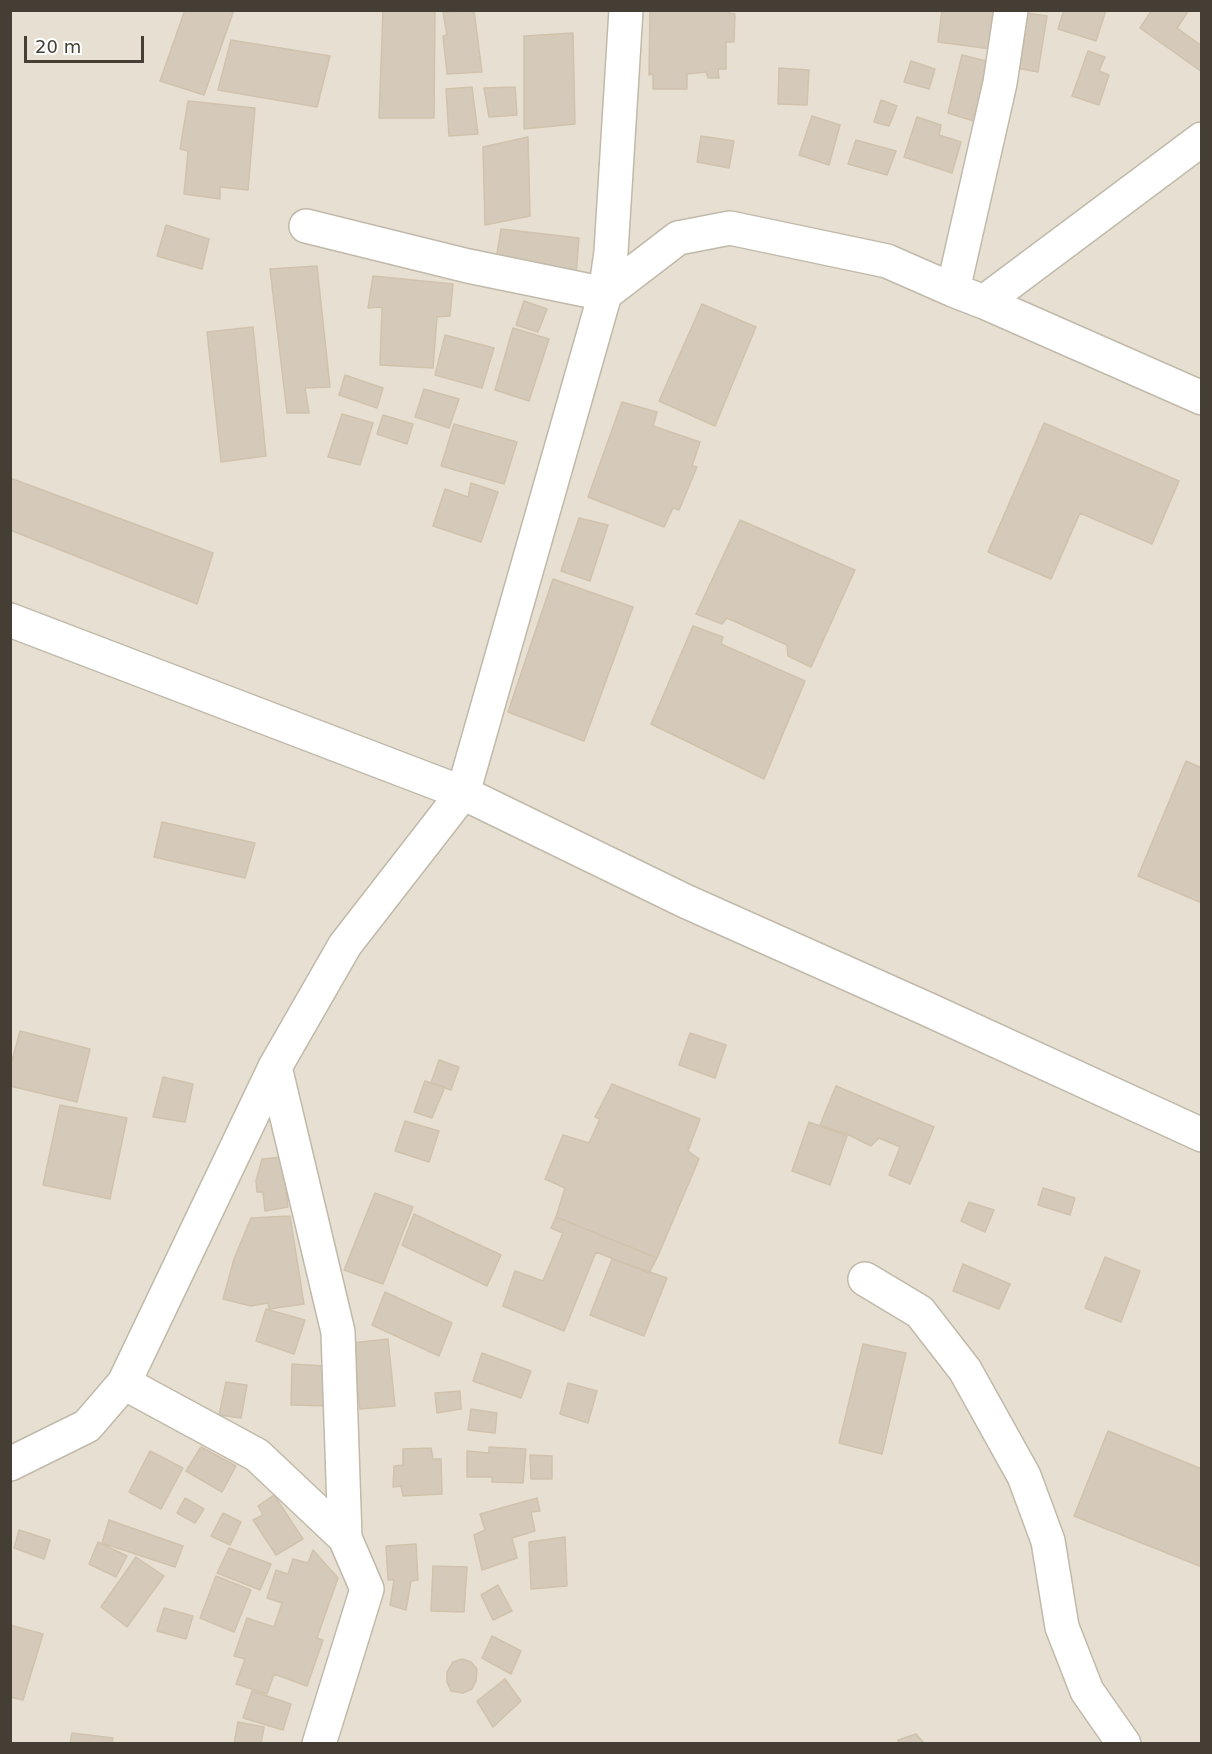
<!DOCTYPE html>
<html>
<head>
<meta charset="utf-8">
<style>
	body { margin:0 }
	#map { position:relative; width:1212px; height:1754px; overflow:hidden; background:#f3eee4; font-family:"DejaVu Sans",sans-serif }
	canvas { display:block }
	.frame { position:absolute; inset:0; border:12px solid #453e34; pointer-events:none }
	.scale { position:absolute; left:24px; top:36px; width:120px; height:27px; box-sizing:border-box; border:3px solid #453e34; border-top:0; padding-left:8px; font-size:18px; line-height:21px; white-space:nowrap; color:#453e34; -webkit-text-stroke:4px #fff; paint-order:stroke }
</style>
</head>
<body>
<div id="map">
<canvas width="1212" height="1754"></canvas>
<div class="frame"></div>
<div class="scale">20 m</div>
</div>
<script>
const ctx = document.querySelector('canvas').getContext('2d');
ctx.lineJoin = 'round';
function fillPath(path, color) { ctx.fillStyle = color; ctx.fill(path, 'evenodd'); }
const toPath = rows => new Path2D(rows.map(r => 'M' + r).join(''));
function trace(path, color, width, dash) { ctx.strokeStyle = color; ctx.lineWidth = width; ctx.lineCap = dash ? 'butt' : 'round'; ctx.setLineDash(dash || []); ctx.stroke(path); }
const residential = toPath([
	[11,11,1201,11,1201,1743,11,1743]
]);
const building = toPath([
	[185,10,234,10,204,95,160,81,185,10],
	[383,10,435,10,434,118,379,118,383,10],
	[650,10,729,10,729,13,735,14,734,42,726,42,726,69,718,69,719,78,708,78,706,72,687,74,687,89,653,89,653,74,649,75,650,10],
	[942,10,995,11,991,49,938,42,942,10],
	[1064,10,1106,10,1096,41,1058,29,1064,10],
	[1152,10,1189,10,1177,28,1202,46,1202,72,1140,28,1152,10],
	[474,11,482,72,447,74,443,36,447,35,443,12,474,11],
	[1019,12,1047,16,1038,72,1011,67,1019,12],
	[573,33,575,124,524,129,524,36,573,33],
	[231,40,330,56,317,107,218,90,231,40],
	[1088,51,1105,57,1099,71,1109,75,1099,105,1072,96,1088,51],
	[962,55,994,63,980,123,948,113,962,55],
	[911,61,935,69,929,89,904,82,911,61],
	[779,68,809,70,807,105,778,104,779,68],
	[472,87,478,134,449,136,446,89,472,87],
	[515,87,517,115,489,117,484,88,515,87],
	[881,100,897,106,889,126,874,122,881,100],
	[188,101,255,108,248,190,220,187,220,199,184,194,188,151,180,149,188,101],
	[812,116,840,125,829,165,799,155,812,116],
	[917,117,941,125,939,135,961,142,952,173,904,157,917,117],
	[701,136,734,141,729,168,697,162,701,136],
	[528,137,530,216,485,225,483,147,528,137],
	[856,140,896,151,887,175,848,164,856,140],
	[166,225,209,239,202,269,157,256,166,225],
	[501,229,579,238,576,275,495,265,501,229],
	[317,266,330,387,305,388,309,413,287,413,270,269,317,266],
	[373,276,453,284,450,316,437,317,433,368,380,365,382,307,368,308,373,276],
	[524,301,547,309,538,332,516,325,524,301],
	[702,304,756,327,715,426,659,401,702,304],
	[253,327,266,456,221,462,207,332,253,327],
	[513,328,549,339,529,401,495,390,513,328],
	[445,335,494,348,482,388,435,375,445,335],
	[345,375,383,388,377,408,339,395,345,375],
	[424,389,459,399,449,428,415,417,424,389],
	[622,402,657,412,653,426,700,442,692,466,697,467,679,510,673,508,664,527,588,497,622,402],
	[342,414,373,423,360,465,328,457,342,414],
	[383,415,413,424,407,444,377,434,383,415],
	[1044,423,1179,481,1152,544,1080,513,1051,579,988,552,1044,423],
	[454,424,517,442,504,484,441,466,454,424],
	[10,478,213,553,197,604,10,530,10,478],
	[471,483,498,492,481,542,433,526,445,489,468,497,471,483],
	[579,518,608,525,590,581,561,571,579,518],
	[740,520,855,570,811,667,788,656,787,645,727,618,722,624,696,614,740,520],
	[553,579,633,607,584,741,508,712,553,579],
	[693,626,723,637,721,644,805,681,764,779,651,724,693,626],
	[1186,761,1202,768,1202,903,1138,876,1186,761],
	[162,822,255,843,245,878,154,857,162,822],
	[20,1031,90,1049,77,1102,10,1086,10,1068,20,1031],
	[690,1033,726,1045,715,1078,679,1065,690,1033],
	[439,1060,459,1067,451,1090,431,1083,439,1060],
	[163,1077,193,1084,185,1122,153,1117,163,1077],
	[425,1081,445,1087,432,1118,414,1112,425,1081],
	[612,1084,700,1119,688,1151,699,1159,657,1258,556,1217,565,1188,545,1179,563,1135,589,1143,600,1119,595,1117,612,1084],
	[836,1086,934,1127,910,1184,889,1175,900,1147,879,1138,871,1146,847,1134,820,1125,836,1086],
	[60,1105,127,1118,110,1199,43,1185,60,1105],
	[405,1121,439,1131,429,1162,395,1151,405,1121],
	[809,1122,847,1136,830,1185,792,1171,809,1122],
	[282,1157,288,1207,265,1211,263,1192,257,1192,256,1181,262,1159,282,1157],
	[1043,1188,1075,1198,1070,1215,1038,1205,1043,1188],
	[375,1193,413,1207,383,1284,344,1270,375,1193],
	[969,1202,994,1210,985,1232,961,1221,969,1202],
	[414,1214,501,1255,487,1286,402,1245,414,1214],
	[290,1216,304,1304,269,1309,268,1303,251,1306,223,1299,234,1259,251,1218,290,1216],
	[556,1217,657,1258,649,1273,596,1252,564,1331,503,1306,515,1271,543,1281,563,1233,551,1228,556,1217],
	[1105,1257,1140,1271,1121,1322,1085,1308,1105,1257],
	[612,1259,667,1278,644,1336,590,1315,612,1259],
	[963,1264,1010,1284,999,1309,953,1291,963,1264],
	[385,1292,452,1323,439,1356,372,1325,385,1292],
	[266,1309,305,1320,294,1354,256,1341,266,1309],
	[388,1339,395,1406,360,1409,352,1343,388,1339],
	[863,1344,906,1353,882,1454,839,1443,863,1344],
	[482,1353,531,1371,521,1398,473,1381,482,1353],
	[292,1364,325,1366,326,1406,291,1405,292,1364],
	[226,1382,247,1385,241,1418,219,1415,226,1382],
	[568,1383,597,1391,588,1423,560,1414,568,1383],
	[460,1391,461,1409,437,1413,435,1393,460,1391],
	[471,1409,497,1413,495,1433,468,1430,471,1409],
	[1108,1431,1202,1469,1202,1567,1074,1516,1108,1431],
	[201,1447,236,1466,222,1492,186,1471,201,1447],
	[489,1447,526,1449,523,1483,492,1482,492,1477,467,1477,467,1451,489,1453,489,1447],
	[431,1448,433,1459,441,1459,442,1494,403,1496,401,1486,393,1487,394,1466,403,1465,403,1449,431,1448],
	[150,1451,183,1468,161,1509,129,1492,150,1451],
	[530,1455,552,1456,552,1479,531,1479,530,1455],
	[274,1495,303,1539,276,1555,253,1520,263,1515,258,1506,274,1495],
	[185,1498,204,1509,195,1523,177,1513,185,1498],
	[537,1498,540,1511,531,1512,535,1531,512,1538,517,1558,482,1570,474,1535,485,1530,480,1514,537,1498],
	[223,1513,241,1522,230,1545,211,1536,223,1513],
	[109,1520,183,1546,175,1567,102,1543,109,1520],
	[19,1530,50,1540,44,1559,14,1548,19,1530],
	[565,1537,567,1586,531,1589,529,1542,565,1537],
	[98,1542,127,1556,116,1577,89,1564,98,1542],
	[416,1544,418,1580,411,1581,406,1610,390,1605,394,1580,388,1580,386,1546,416,1544],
	[229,1548,271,1564,260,1590,217,1573,229,1548],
	[313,1550,338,1578,317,1638,323,1640,307,1686,274,1674,267,1694,236,1684,245,1659,234,1656,247,1618,274,1627,282,1603,267,1598,276,1570,288,1574,293,1559,308,1563,313,1550],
	[136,1557,164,1576,127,1627,101,1607,136,1557],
	[433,1566,467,1567,464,1612,431,1611,433,1566],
	[216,1576,251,1590,234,1632,200,1618,216,1576],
	[498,1585,512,1611,493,1620,481,1595,498,1585],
	[164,1608,193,1616,186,1639,157,1631,164,1608],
	[10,1625,43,1634,23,1700,10,1697,10,1625],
	[492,1636,521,1651,511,1674,482,1658,492,1636],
	[462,1659,471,1662,477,1669,476,1681,472,1689,463,1693,451,1691,447,1682,447,1672,453,1662,462,1659],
	[505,1679,521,1701,493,1727,477,1701,505,1679],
	[252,1691,291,1704,283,1730,243,1718,252,1691],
	[238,1722,264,1727,261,1744,234,1744,238,1722],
	[72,1733,113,1738,112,1744,70,1744,72,1733],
	[916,1734,925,1744,899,1744,898,1740,916,1734]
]);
const minor = toPath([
	[306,226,468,266,605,294,678,238,730,228,887,261,953,290,984,302,1202,398],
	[953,290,1000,83,1011,10],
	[984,302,1202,139],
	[10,620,463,793,685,901,927,1009,1202,1135],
	[275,1067,338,1332,345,1538,367,1589,319,1744],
	[865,1279,920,1312,965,1370,1024,1476,1048,1541,1062,1627,1087,1691,1124,1744],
	[124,1383,257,1455,345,1538],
	[10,1464,87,1426,124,1383,275,1067,345,945,463,793,605,294,611,252,626,10]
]);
fillPath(residential, '#e7e0d2');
fillPath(building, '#d5cab9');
trace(building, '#d0c2ac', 1.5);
trace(minor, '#c1b9a9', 36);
trace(minor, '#fff', 33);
</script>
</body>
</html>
